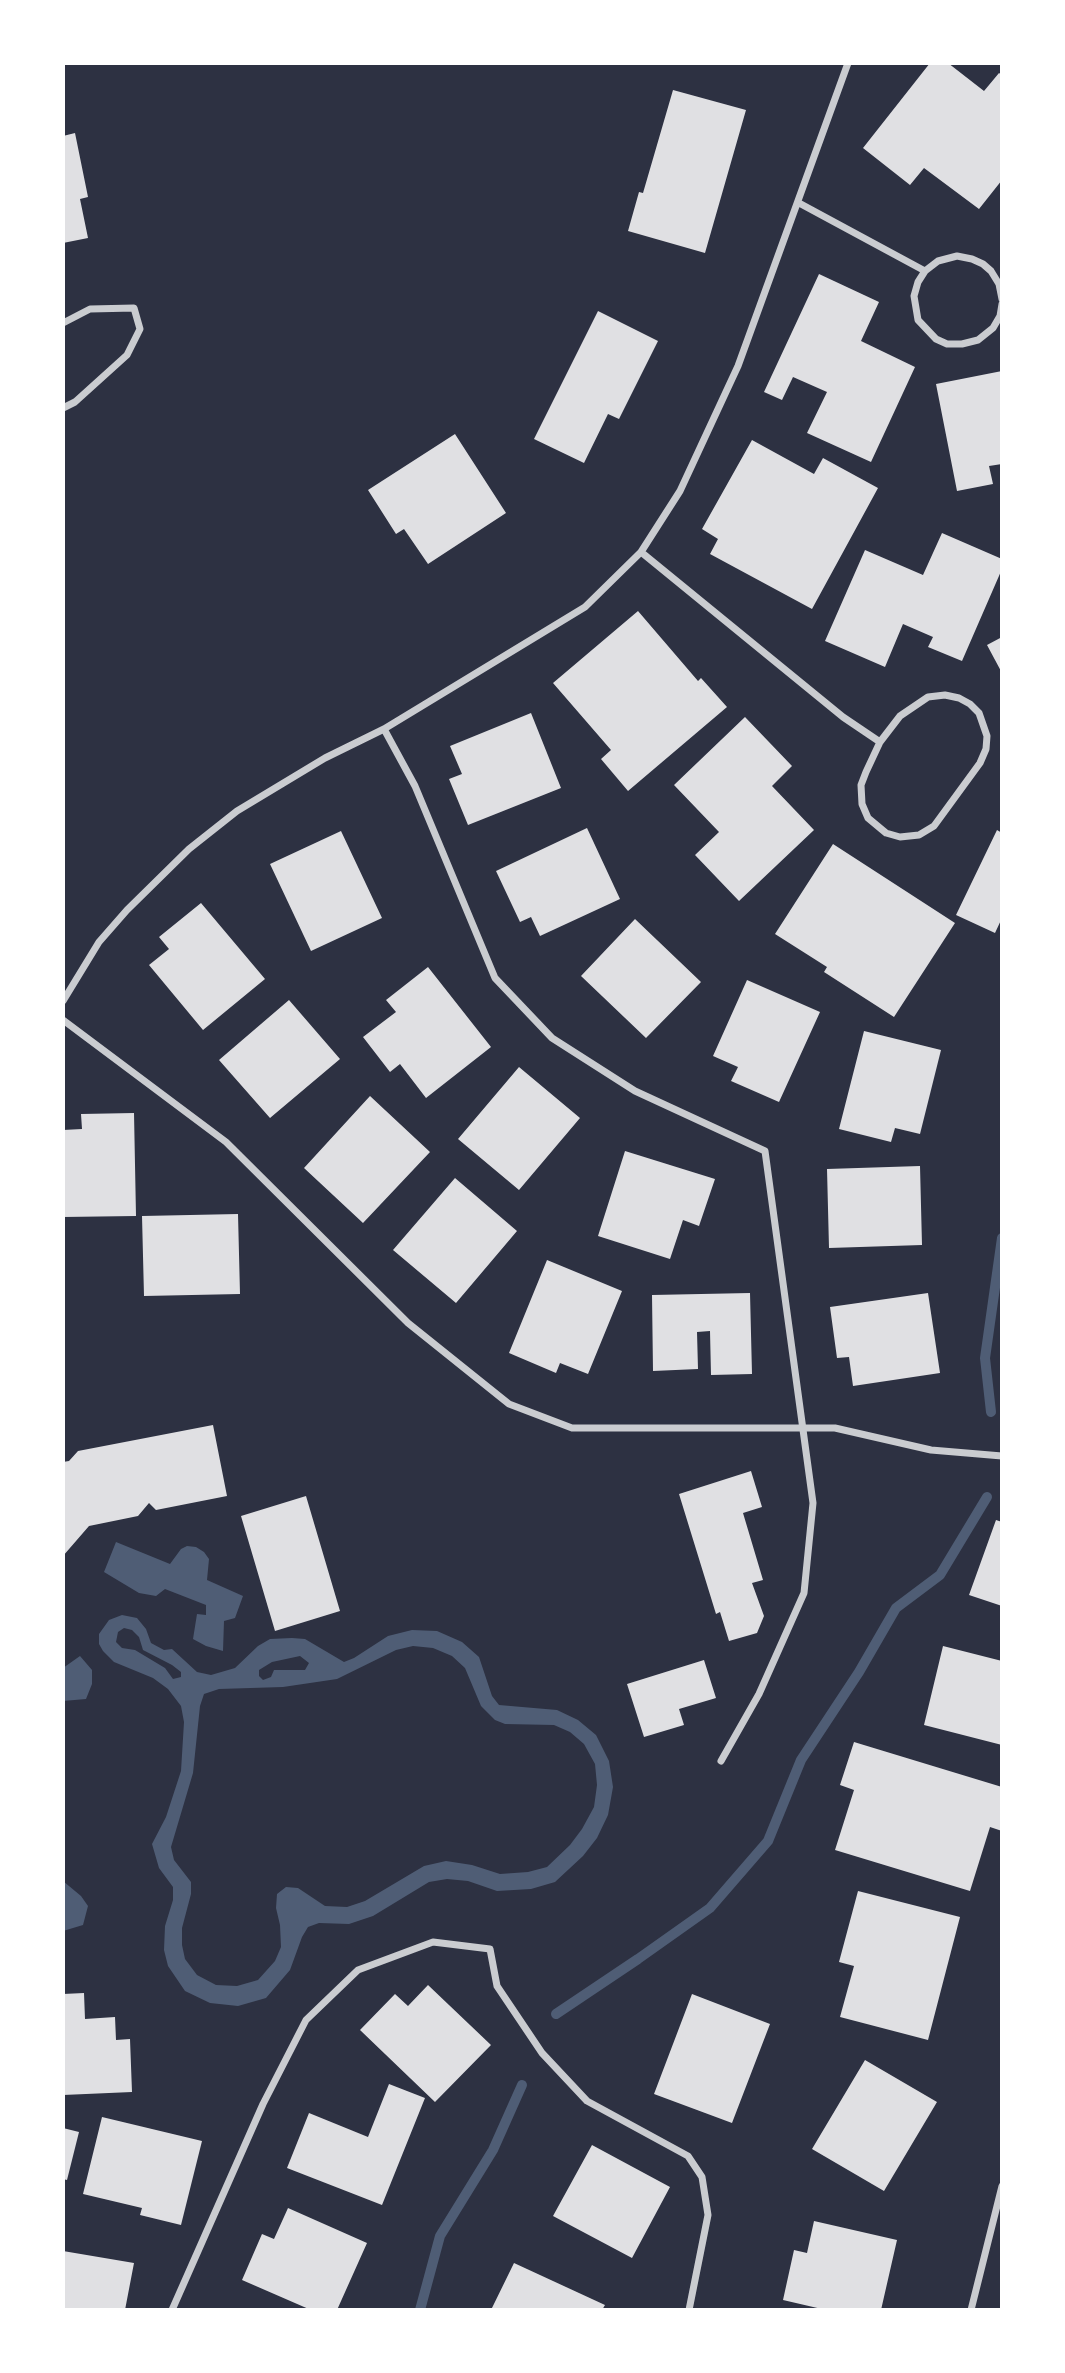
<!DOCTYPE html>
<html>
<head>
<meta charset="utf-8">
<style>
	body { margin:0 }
	#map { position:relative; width:1065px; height:2373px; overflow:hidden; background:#2d3142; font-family:Signika,sans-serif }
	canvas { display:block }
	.frame { position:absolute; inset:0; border:65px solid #fff; pointer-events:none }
</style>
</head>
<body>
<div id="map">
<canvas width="1065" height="2373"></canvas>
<div class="frame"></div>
</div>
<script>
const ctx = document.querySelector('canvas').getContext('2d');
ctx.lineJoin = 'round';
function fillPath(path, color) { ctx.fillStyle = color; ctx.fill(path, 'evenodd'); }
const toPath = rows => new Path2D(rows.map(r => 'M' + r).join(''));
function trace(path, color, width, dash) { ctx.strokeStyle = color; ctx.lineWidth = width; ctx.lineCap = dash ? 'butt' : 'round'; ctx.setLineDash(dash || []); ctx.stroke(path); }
const water = toPath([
	[116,1542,170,1564,181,1549,187,1546,196,1547,204,1552,209,1559,207,1580,243,1596,235,1618,224,1621,223,1651,206,1646,193,1639,197,1614,206,1615,206,1605,165,1589,156,1596,139,1593,104,1572],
	[122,1615,137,1618,146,1629,151,1643,164,1650,172,1649,197,1672,211,1675,235,1668,258,1646,270,1639,292,1638,305,1639,344,1662,354,1658,388,1636,412,1630,437,1631,462,1642,479,1657,492,1696,499,1705,557,1710,578,1720,596,1735,609,1761,613,1787,608,1815,597,1838,583,1856,555,1882,531,1889,497,1891,468,1881,447,1879,429,1882,373,1916,349,1924,319,1923,308,1927,302,1937,290,1970,266,1998,238,2006,210,2003,185,1991,168,1966,164,1950,165,1926,173,1900,173,1887,159,1868,152,1844,166,1817,181,1771,184,1722,181,1706,168,1689,153,1678,114,1662,103,1651,99,1644,99,1634,109,1620],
	[124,1628,132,1630,139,1637,143,1650,172,1665,181,1672,181,1677,173,1679,165,1668,135,1650,122,1648,116,1642,118,1632],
	[413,1646,433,1648,452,1656,465,1668,481,1706,495,1720,505,1724,554,1725,570,1732,584,1744,595,1764,597,1785,594,1807,582,1829,570,1845,547,1867,528,1872,500,1874,472,1865,446,1861,424,1866,365,1901,347,1907,325,1906,298,1888,286,1887,277,1894,276,1908,280,1925,281,1947,275,1961,258,1980,237,1986,216,1985,197,1975,185,1959,182,1945,182,1928,191,1894,191,1882,174,1860,171,1847,193,1773,200,1706,204,1694,219,1689,283,1687,337,1679,396,1650],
	[300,1656,309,1663,305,1670,274,1670,271,1677,263,1680,259,1676,259,1670,272,1662],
	[80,1656,92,1670,92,1684,86,1699,63,1701,63,1668],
	[63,1881,81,1896,88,1906,83,1925,63,1931]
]);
const stream = toPath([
	[991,1412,985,1358,1002,1238],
	[556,2014,638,1959,710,1908,768,1841,801,1760,859,1672,896,1608,940,1575,987,1497],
	[420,2310,440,2236,493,2150,522,2085]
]);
const building = toPath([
	[930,63,948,63,984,91,999,73,1002,75,1002,180,979,209,924,168,910,185,863,148],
	[673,90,746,110,705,253,628,231,639,192,643,193],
	[75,133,88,197,80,199,88,238,63,243,63,136],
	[819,274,879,302,861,341,915,367,871,462,807,433,827,392,793,377,782,400,764,392],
	[598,311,658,341,619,419,608,414,584,463,534,439],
	[1002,371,1002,464,989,466,993,484,957,491,936,384],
	[455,434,506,513,428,564,404,529,396,534,368,490],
	[752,440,814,474,823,458,878,488,812,609,710,554,718,539,702,529],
	[942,533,1002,559,1002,569,962,661,928,647,933,637,903,624,885,667,825,641,865,550,923,575],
	[638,611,698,681,701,678,727,707,628,791,601,759,611,750,553,683],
	[1002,637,1002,673,987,645],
	[531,713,561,788,468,825,449,779,462,774,450,746],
	[745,717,792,766,772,786,814,830,739,901,695,855,719,832,674,785],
	[587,828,620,899,540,936,531,917,520,922,496,871],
	[997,830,1002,833,1002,918,995,933,956,915],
	[341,831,382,918,311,951,270,864],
	[833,844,955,923,894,1017,824,972,827,967,775,934],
	[201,903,265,979,203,1030,149,965,169,949,159,937],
	[635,919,701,982,646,1038,581,976],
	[428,967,491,1047,426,1098,400,1064,390,1072,363,1037,396,1012,386,1000],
	[747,980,820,1012,779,1102,731,1081,738,1067,713,1056],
	[289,1000,340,1059,270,1118,219,1060],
	[864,1031,941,1050,920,1134,895,1128,891,1142,839,1129],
	[519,1067,580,1118,519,1190,458,1139],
	[370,1096,430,1152,363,1223,304,1168],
	[134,1113,136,1216,63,1217,63,1130,82,1129,81,1114],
	[625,1151,715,1179,699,1226,683,1220,670,1259,598,1236],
	[920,1166,922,1245,829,1248,827,1169],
	[455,1178,517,1231,456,1303,393,1250],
	[238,1214,240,1294,144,1296,142,1216],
	[547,1260,622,1291,588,1374,560,1363,556,1373,509,1353],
	[750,1293,752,1374,711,1375,710,1331,697,1332,698,1369,653,1371,652,1295],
	[928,1293,940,1373,853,1386,849,1357,837,1358,830,1307],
	[213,1425,227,1496,156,1510,149,1503,138,1516,89,1526,63,1556,63,1462,69,1461,78,1451],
	[751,1471,762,1507,743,1513,763,1580,752,1583,764,1616,757,1633,729,1641,720,1612,716,1614,679,1494],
	[306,1496,340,1611,275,1631,241,1516],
	[996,1520,1002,1522,1002,1606,969,1595],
	[943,1646,1002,1661,1002,1745,924,1725],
	[704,1660,716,1698,679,1709,684,1725,644,1737,627,1684],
	[854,1742,1002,1787,1002,1831,990,1827,970,1891,835,1850,854,1790,840,1785],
	[858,1891,960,1917,928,2040,840,2017,854,1966,839,1962],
	[428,1985,491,2045,435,2102,360,2030,395,1994,408,2006],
	[84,1993,85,2019,115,2017,116,2040,130,2039,132,2092,63,2095,63,1994],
	[692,1994,770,2024,732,2123,654,2094],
	[865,2060,937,2102,884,2191,812,2149],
	[389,2084,425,2098,382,2205,287,2168,309,2113,368,2137],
	[102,2117,202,2141,181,2225,140,2215,142,2208,83,2194],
	[63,2128,79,2132,67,2180,63,2179],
	[592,2145,670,2187,632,2258,553,2216],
	[288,2208,367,2243,337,2310,311,2310,242,2280,262,2234,274,2239],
	[814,2221,897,2240,881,2310,826,2310,783,2300,794,2250,807,2253],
	[63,2251,134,2263,125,2310,63,2310],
	[514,2263,605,2305,602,2310,491,2310]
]);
const minor = toPath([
	[799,203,925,271],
	[1002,299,999,284,991,271,983,264,972,259,957,256,938,261,925,271,918,282,914,296,918,320,936,339,947,344,962,344,978,340,993,328,1000,316,1002,304],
	[63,323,90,309,134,308,140,329,127,355,75,402,63,408],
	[641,552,843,717,880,742],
	[945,695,959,698,970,704,979,713,987,736,986,749,980,763,934,826,919,835,900,837,886,833,868,818,862,804,861,785,866,772,880,742,900,716,928,697,945,695],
	[384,729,415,786,495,978,552,1038,635,1091,765,1151,813,1503,804,1593,759,1694,721,1761],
	[63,1001,99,942,127,910,189,849,237,811,325,758,384,729,585,607,641,552,680,491,738,366,848,63],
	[63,1020,226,1142,408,1323,509,1404,572,1428,835,1428,931,1450,1002,1456],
	[172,2310,263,2104,306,2020,358,1970,433,1942,490,1949,497,1986,542,2053,587,2101,688,2156,702,2177,708,2215,689,2310],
	[971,2310,1002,2186]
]);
fillPath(water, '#4f5d75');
trace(stream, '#4f5d75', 10);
fillPath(building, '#e0e0e3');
trace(minor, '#caccd0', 7);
</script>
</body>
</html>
